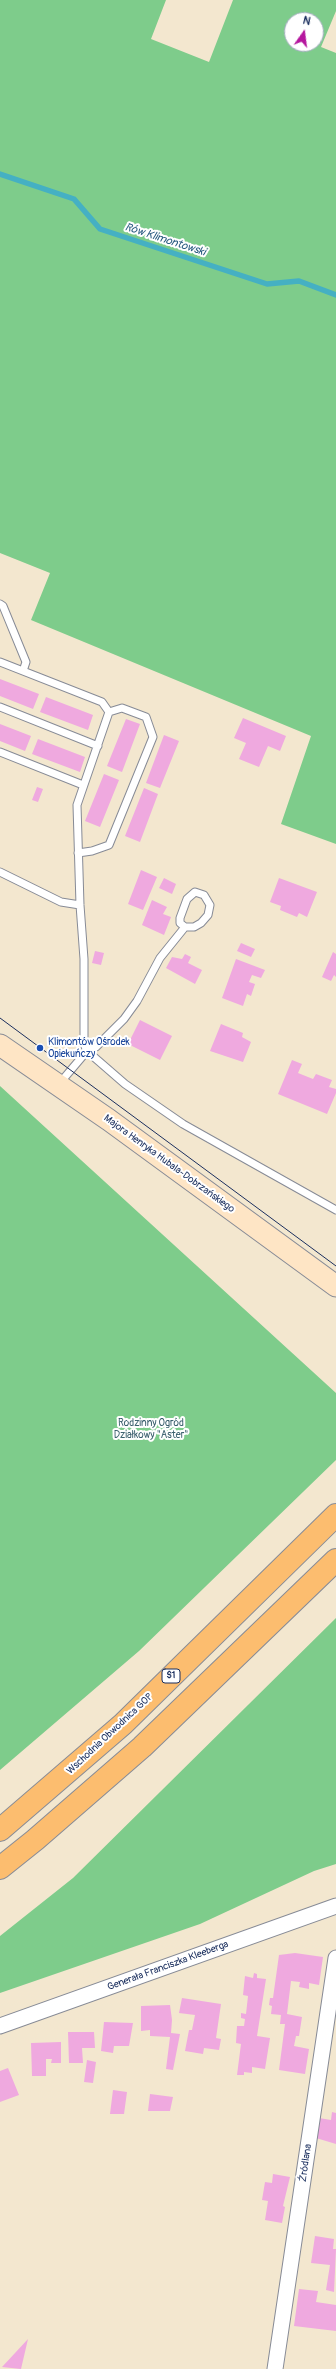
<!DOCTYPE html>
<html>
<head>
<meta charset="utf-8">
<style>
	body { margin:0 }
	#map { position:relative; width:336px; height:2369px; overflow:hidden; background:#f3e7cf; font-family:Pangolin,sans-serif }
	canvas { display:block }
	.north { position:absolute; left:284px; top:12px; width:40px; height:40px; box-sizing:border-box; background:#fff; border:1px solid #a4acbf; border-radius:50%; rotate:14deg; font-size:11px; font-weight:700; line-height:16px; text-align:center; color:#1b2f5e }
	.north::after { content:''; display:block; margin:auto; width:14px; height:18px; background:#b5179e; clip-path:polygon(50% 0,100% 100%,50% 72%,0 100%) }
</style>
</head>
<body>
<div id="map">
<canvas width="336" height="2369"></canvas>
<div class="north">N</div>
</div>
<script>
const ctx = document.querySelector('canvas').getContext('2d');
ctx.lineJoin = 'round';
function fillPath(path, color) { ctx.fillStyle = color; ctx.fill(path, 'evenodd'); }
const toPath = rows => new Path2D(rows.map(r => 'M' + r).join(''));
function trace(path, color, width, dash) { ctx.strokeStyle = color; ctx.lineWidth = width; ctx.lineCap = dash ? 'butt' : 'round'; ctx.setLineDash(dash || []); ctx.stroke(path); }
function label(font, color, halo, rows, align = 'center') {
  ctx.font = font + ' Pangolin,sans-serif'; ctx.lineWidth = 4; ctx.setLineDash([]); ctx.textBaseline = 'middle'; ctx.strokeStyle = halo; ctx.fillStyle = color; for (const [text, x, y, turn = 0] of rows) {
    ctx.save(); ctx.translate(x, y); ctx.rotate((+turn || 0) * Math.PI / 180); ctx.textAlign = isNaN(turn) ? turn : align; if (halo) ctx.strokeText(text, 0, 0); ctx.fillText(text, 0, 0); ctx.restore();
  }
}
const green = toPath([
	[0,0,166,0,151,39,209,62,233,0,336,0,336,11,321,47,336,53,336,844,281,824,311,736,31,620,50,573,0,553],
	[292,20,316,20,316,44,292,44],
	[0,1086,336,1393,336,1460,139,1651,0,1770],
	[336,1618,336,1864,314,1871,200,1924,0,1993,0,1936,73,1878]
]);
const stream = toPath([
	[0,174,74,199,100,229,267,284,299,281,336,295]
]);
const building = toPath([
	[0,679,39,694,33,709,0,696],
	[46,697,93,715,88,730,40,712],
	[243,718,286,736,280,751,268,746,259,767,239,759,246,743,234,738],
	[126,719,140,724,122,772,107,766],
	[0,724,31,736,25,751,0,741],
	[164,735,179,741,160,788,146,783],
	[38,739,85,757,80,772,32,754],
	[104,774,119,780,100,827,85,821],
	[37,787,43,789,38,802,32,800],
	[144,788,158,794,140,842,125,836],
	[141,870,157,877,143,910,128,904],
	[164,878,176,884,172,894,159,888],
	[279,878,317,892,307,917,299,913,297,917,280,910,281,906,270,902],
	[152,900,167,907,163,914,171,917,164,935,142,925],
	[241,943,255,949,251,957,237,951],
	[95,951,104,953,101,965,92,963],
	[333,952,336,954,336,977,334,975,331,981,322,977],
	[185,954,191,957,188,963,202,970,195,984,166,968,172,957,182,959],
	[236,959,265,970,261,978,252,975,249,982,255,984,251,996,247,994,243,1006,222,998],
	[140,1020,172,1036,160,1060,128,1044],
	[221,1024,243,1033,242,1037,251,1042,243,1062,210,1051],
	[292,1060,302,1064,298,1073,313,1079,316,1074,332,1080,329,1087,336,1089,336,1093,327,1114,278,1094],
	[295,1953,323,1957,319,1985,309,1983,309,1989,299,1987,300,1982,291,1981,287,2014,302,2017,299,2036,296,2036,294,2046,309,2049,305,2074,279,2070,285,2024,280,2024,281,2015,271,2014,272,2006,269,2005,270,1998,273,1998,279,1955],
	[254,1973,257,1974,257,1978,266,1979,257,2036,270,2038,265,2069,252,2067,252,2073,244,2072,244,2075,237,2075,241,2044,236,2043,237,2026,244,2026,245,2019,241,2018,241,2013,246,2014,248,1996,243,1995,245,1976,253,1978],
	[182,1998,221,2004,216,2038,221,2039,219,2050,204,2048,203,2054,185,2051,189,2030,192,2030,195,2015,179,2013],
	[170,2005,172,2020,171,2033,180,2034,173,2070,166,2069,170,2037,150,2036,150,2030,141,2031,141,2006],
	[104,2022,133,2023,129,2046,114,2046,113,2053,101,2051],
	[68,2032,94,2032,95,2048,82,2048,83,2063,69,2063],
	[61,2042,61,2063,51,2063,52,2059,46,2059,46,2076,32,2076,31,2043],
	[87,2060,96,2062,93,2083,84,2082],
	[8,2068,19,2095,0,2102,0,2071],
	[113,2090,127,2092,124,2114,110,2114],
	[150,2094,173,2097,170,2111,148,2111],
	[332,2112,336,2113,336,2144,316,2138,319,2118,331,2120],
	[273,2174,290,2177,283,2206,285,2207,282,2223,265,2220,268,2201,262,2200,265,2182,272,2183],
	[315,2236,334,2239,333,2249,336,2249,334,2292,326,2290,330,2265,311,2263],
	[299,2289,318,2291,316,2302,336,2305,336,2331,294,2326],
	[28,2339,21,2369,2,2367]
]);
const lane = toPath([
	[0,604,3,606,26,662,23,671],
	[0,662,102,702,109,712,77,805,80,905,84,959,84,1044,87,1051,96,1047,124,1019,137,1001,160,958,185,927,194,927,201,923,208,915,210,905,204,895,195,892,187,899,180,918,180,923,185,927],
	[0,707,98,746],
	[0,752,83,785],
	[78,853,92,851,109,845,153,737,146,717,122,708,109,712],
	[0,872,61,902,80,905],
	[59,1084,87,1051,125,1084,183,1124,336,1210]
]);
const street = toPath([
	[0,2026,336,1906],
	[275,2369,336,1958]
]);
const secondary = toPath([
	[0,1045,109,1120,336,1286]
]);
const highway = toPath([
	[0,1830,123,1724,336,1515],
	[0,1868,35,1840,142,1747,336,1560]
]);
const tram = toPath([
	[0,1018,336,1266]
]);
const markers = [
	[40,1048,4,"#1a4fb4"]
];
const shields = [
	[171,1676,18]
];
const shieldNames = [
	["S1",171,1676]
];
const transitNames = [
	["Klimontów Ośrodek",48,1042],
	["Opiekuńczy",48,1054]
];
const streetNames = [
	["Majora Henryka Hubala-Dobrzańskiego",169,1164,36],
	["Wschodnia Obwodnica GOP",110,1734,-43],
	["Generała Franciszka Kleeberga",168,1966,-20],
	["Źródlana",306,2163,-82]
];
const parkNames = [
	["Rodzinny Ogród",151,1423],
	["Działkowy \"Aster\"",151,1435]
];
const waterNames = [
	["Rów Klimontowski",165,240,18]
];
fillPath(green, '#7ecc8b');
trace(stream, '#45b0c3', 5.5);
fillPath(building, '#efa9df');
trace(lane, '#878b96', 9);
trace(street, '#878b96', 17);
trace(secondary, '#878b96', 23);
trace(highway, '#878b96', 24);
trace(lane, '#fff', 7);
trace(street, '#fff', 15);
trace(secondary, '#fee5c5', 21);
trace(highway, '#fcbd6f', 22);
trace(tram, '#1b2f5e', 1);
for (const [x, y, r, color] of markers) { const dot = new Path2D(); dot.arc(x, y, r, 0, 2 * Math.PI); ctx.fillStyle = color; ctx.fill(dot); trace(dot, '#fff', 1.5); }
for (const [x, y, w] of shields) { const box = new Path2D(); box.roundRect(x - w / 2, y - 7, w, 14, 3); ctx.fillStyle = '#fff'; ctx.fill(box); trace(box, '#1b2f5e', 1); }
label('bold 9px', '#1b2f5e', null, shieldNames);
label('10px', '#164399', '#fff', transitNames, 'left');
label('10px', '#1b2f5e', '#fff', streetNames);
label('10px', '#395e6c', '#fff', parkNames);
label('italic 11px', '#2a5c81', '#fff', waterNames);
</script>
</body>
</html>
